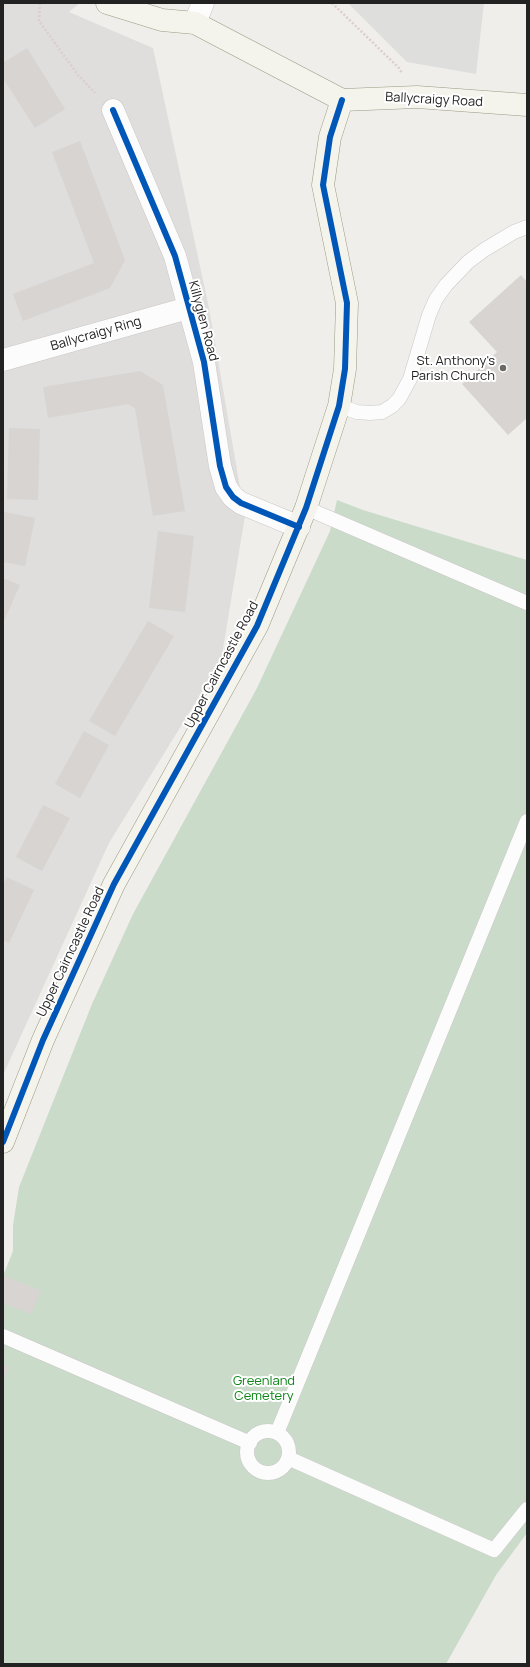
<!DOCTYPE html>
<html>
<head>
<meta charset="utf-8">
<style>
	body { margin:0 }
	#map { position:relative; width:530px; height:1667px; overflow:hidden; background:#f0eeeb; font-family:Manrope,sans-serif }
	canvas { display:block }
	.frame { position:absolute; inset:0; border:4px solid #222; pointer-events:none }
</style>
</head>
<body>
<div id="map">
<canvas width="530" height="1667"></canvas>
<div class="frame"></div>
</div>
<script>
const ctx = document.querySelector('canvas').getContext('2d');
ctx.lineJoin = 'round';
function fillPath(path, color) { ctx.fillStyle = color; ctx.fill(path, 'evenodd'); }
const toPath = rows => new Path2D(rows.map(r => 'M' + r).join(''));
function trace(path, color, width, dash) { ctx.strokeStyle = color; ctx.lineWidth = width; ctx.lineCap = dash ? 'butt' : 'round'; ctx.setLineDash(dash || []); ctx.stroke(path); }
function label(font, color, halo, rows, align = 'center') {
  ctx.font = font + ' Manrope,sans-serif'; ctx.lineWidth = 4; ctx.setLineDash([]); ctx.textBaseline = 'middle'; ctx.strokeStyle = halo; ctx.fillStyle = color; for (const [text, x, y, turn = 0] of rows) {
    ctx.save(); ctx.translate(x, y); ctx.rotate((+turn || 0) * Math.PI / 180); ctx.textAlign = isNaN(turn) ? turn : align; if (halo) ctx.strokeText(text, 0, 0); ctx.fillText(text, 0, 0); ctx.restore();
  }
}
const residential = toPath([
	[3,3,80,3,69,12,153,48,209,308,245,516,221,661,109,843,3,1075]
]);
const religious = toPath([
	[348,3,484,3,476,74,407,62]
]);
const cemetery = toPath([
	[337,500,363,510,527,560,527,1533,496,1575,446,1664,3,1664,3,1276,13,1251,13,1225,19,1187,92,1004,133,914,257,688,330,531]
]);
const building = toPath([
	[27,48,65,109,35,128,3,78,3,63],
	[80,141,125,260,110,288,23,321,13,294,94,263,52,152],
	[521,275,527,282,527,418,508,435,462,384,497,352,469,322],
	[140,371,163,385,185,511,153,516,135,408,128,404,48,418,43,387],
	[9,428,40,429,38,500,7,499],
	[4,512,35,518,25,566,3,562,3,520],
	[158,531,194,536,185,612,149,608],
	[3,578,20,585,3,623],
	[148,621,174,636,115,736,89,721],
	[84,731,109,745,80,798,55,784],
	[43,805,70,818,42,871,16,857],
	[7,877,34,890,9,943,3,940,3,885],
	[3,1275,41,1291,31,1314,3,1303],
	[3,1364,9,1367,3,1382]
]);
const path = toPath([
	[40,3,39,21,78,75,95,93],
	[332,3,399,68,402,73]
]);
const lane = toPath([
	[339,406,357,412,370,413,382,412,392,406,399,399,410,379,429,315,436,299,446,285,468,262,484,250,514,232,527,227],
	[306,508,527,603],
	[3,1336,250,1443],
	'247 1452a21 21 0 1 1 42 0a21 21 0 1 1-42 0Z',
	[277,1433,527,821],
	[288,1458,494,1550,527,1509]
]);
const street = toPath([
	[195,23,203,3],
	[113,110,175,256,204,362,220,466,226,487,233,497,241,503,299,527],
	[3,360,188,308]
]);
const secondary = toPath([
	[107,3,162,20,195,23,342,100],
	[342,100,417,97,527,105],
	[3,1142,43,1040,114,884,257,626,306,508,339,406,345,369,347,303,323,185,330,137,342,100]
]);
const cycleway = toPath([
	[113,110,175,256,204,362,220,466,226,487,233,497,241,503,299,527],
	[3,1142,43,1040,114,884,257,626,306,508,339,406,345,369,347,303,323,185,330,137,342,100]
]);
const markers = [
	[503,368,4,"#6a6968"]
];
const streetNames = [
	["Ballycraigy Road",434,100,3],
	["Killyglen Road",203,321,75],
	["Ballycraigy Ring",96,334,-16],
	["Upper Cairncastle Road",222,665,-62],
	["Upper Cairncastle Road",71,952,-65]
];
const poiNames = [
	["St. Anthony's",495,361],
	["Parish Church",495,376]
];
const parkNames = [
	["Greenland",264,1381],
	["Cemetery",264,1396]
];
fillPath(residential, '#dfdedc');
fillPath(religious, '#dededc');
fillPath(cemetery, '#cadbca');
fillPath(building, '#d7d4d2');
trace(lane, '#c9c8c7', 15);
trace(street, '#c9c8c7', 23);
trace(secondary, '#999a82', 23);
trace(path, '#dccecd', 2.5, [2, 2]);
trace(lane, '#fdfcfc', 14);
trace(street, '#fdfcfc', 22);
trace(secondary, '#f4f4ed', 22);
trace(cycleway, '#0057b8', 6);
for (const [x, y, r, color] of markers) { const dot = new Path2D(); dot.arc(x, y, r, 0, 2 * Math.PI); ctx.fillStyle = color; ctx.fill(dot); trace(dot, '#fff', 1.5); }
label('13px', '#222', '#fff', streetNames);
label('13px', '#222', '#fff', poiNames, 'right');
label('13px', '#0c8416', '#fff', parkNames);
</script>
</body>
</html>
